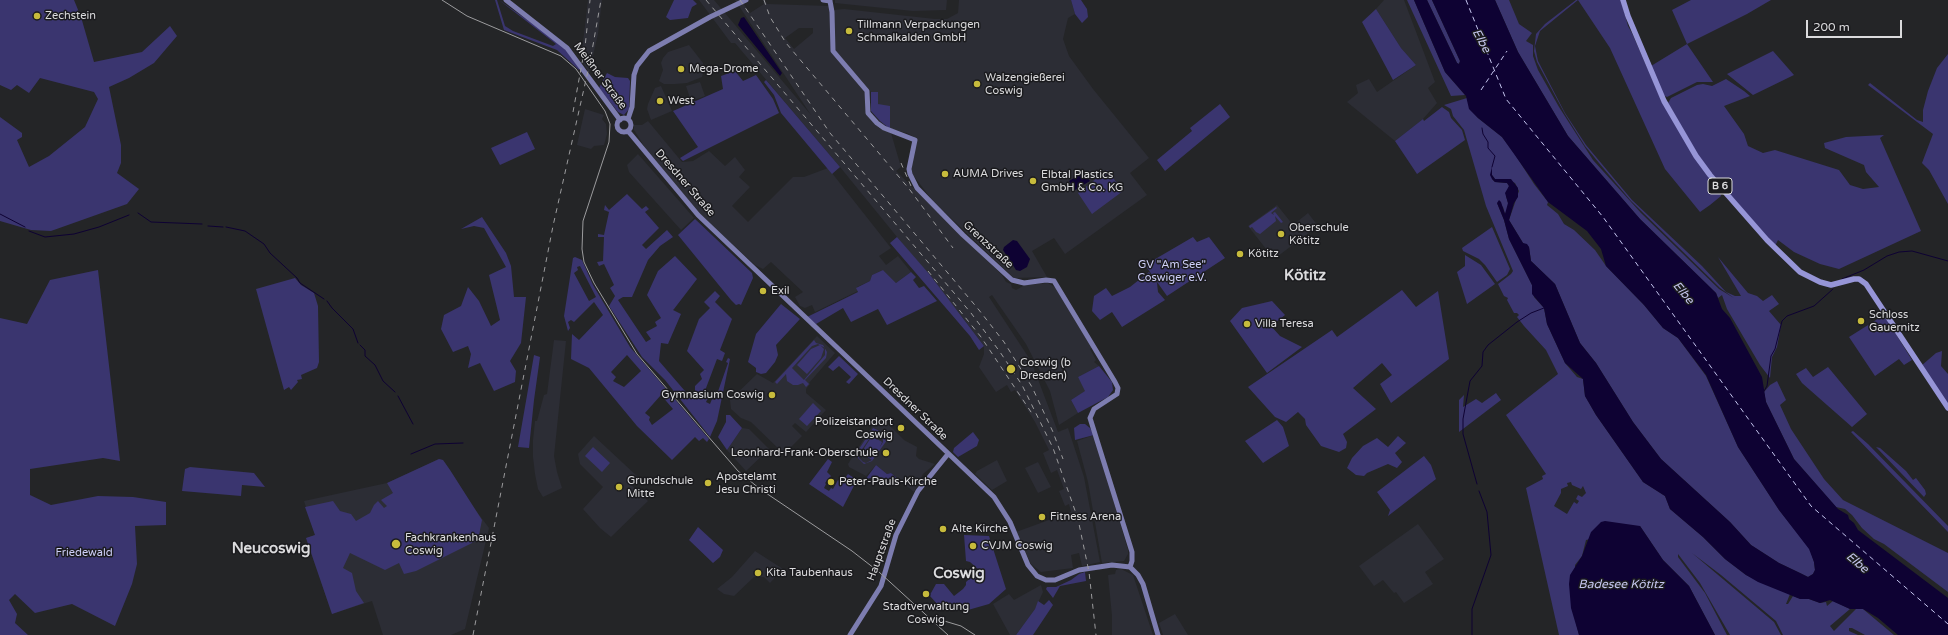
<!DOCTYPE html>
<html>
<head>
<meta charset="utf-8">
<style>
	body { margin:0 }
	#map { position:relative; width:1948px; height:635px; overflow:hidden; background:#242527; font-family:"Varela Round",sans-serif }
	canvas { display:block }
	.scale { position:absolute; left:1806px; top:20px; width:96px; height:18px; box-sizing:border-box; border:2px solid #dbdbdd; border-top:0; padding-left:5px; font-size:12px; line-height:14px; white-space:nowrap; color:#dbdbdd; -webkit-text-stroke:3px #1b1b1e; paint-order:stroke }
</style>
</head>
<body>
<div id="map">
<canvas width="1948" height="635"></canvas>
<div class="scale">200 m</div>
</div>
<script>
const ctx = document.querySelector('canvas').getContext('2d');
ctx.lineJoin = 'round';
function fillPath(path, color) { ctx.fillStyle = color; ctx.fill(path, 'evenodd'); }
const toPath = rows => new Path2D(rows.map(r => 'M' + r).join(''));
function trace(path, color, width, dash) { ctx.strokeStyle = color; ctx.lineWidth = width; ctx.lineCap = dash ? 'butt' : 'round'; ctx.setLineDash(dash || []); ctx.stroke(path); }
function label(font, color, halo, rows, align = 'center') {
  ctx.font = font + ' "Varela Round",sans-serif'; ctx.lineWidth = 3; ctx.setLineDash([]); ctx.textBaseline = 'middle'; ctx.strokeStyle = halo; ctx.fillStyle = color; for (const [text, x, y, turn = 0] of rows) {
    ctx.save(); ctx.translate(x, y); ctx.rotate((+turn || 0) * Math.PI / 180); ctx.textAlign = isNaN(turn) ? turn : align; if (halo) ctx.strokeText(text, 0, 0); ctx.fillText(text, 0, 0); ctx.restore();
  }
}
const built = toPath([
	[588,0,602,0,598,34,589,73,581,59],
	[699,0,714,0,811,115,735,0,741,0,750,13,764,4,763,0,765,0,767,4,829,6,831,11,832,51,865,91,867,115,871,120,879,128,891,133,901,167,896,171,1002,275,1006,282,1011,284,1012,288,1016,290,1025,285,1048,283,1056,288,1092,348,1090,349,1096,360,1094,362,1099,366,1078,377,1086,391,1071,400,1078,413,1059,425,1050,391,1026,344,992,295,989,297,1031,361,1058,432,1068,428,1084,477,1100,562,1082,566,1079,553,1071,555,1073,568,1041,572,1031,564,1016,532,1071,512,1069,504,1065,506,1059,491,1064,489,1057,470,1051,473,1043,453,1049,450,1035,422,1015,390,1011,392,1007,385,996,392,979,367,984,354,984,346,963,318,840,167,735,43,731,43],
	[799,28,813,28,813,33,794,49,785,38],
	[835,0,947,0,946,10,913,11,835,3],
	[959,0,1071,0,1075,14,1068,18,1063,39,1069,56,1093,89,1149,158,1130,173,1147,195,1065,254,1054,238,1032,251,1047,277,1014,278,933,201,913,175,911,167,914,137,907,133,890,129,878,104,878,92,871,92,833,48,834,10,844,9,935,19,947,19,958,13],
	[1384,0,1404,0,1435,82,1428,88,1437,103,1423,119,1395,141,1347,102,1358,93,1356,85,1369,79,1377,92,1416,65,1401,48,1376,9],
	[689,45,703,63,704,70,702,77,687,83,675,84,664,84,659,81,663,70,661,63,663,58,668,52],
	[700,82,705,96,691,101,686,86],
	[661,86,672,111,651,120,647,109,648,104,655,88],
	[585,109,604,115,602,119,606,124,607,134,604,145,594,146,591,149,577,145],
	[648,121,682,162,693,161,709,151,725,166,735,157,745,170,739,177,750,187,732,206,748,222,793,177,804,177,828,168,891,248,879,256,886,265,898,256,911,272,896,283,883,270,872,275,870,281,857,287,858,291,815,312,812,305,805,308,800,306,795,297,803,292,771,262,763,269,755,265,699,214,646,149,634,130,634,125,642,125],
	[638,154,694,218,681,230,629,172,627,165],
	[1277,205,1293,225,1308,213,1318,226,1274,259,1248,226],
	[817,336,835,353,809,383,810,384,806,389,806,393,826,410,806,432,795,423,792,426,802,436,784,454,751,422,741,418,731,409,730,400,757,374,773,383],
	[554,340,566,341,554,456,557,472,562,488,543,497,538,489,535,474,533,457,533,440,535,421,537,421,544,395,547,394],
	[878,417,888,424,904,440,917,447,916,456,919,459,935,464,923,474,914,492,891,473,887,474,876,465,866,476,849,467,848,464],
	[742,428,749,429,769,449,746,471,727,450],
	[1094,435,1128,550,1128,554,1124,561,1102,563,1088,482,1077,441],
	[594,436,638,477,635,481,630,477,627,481,648,501,611,537,600,528,583,509,603,487,580,464,578,454],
	[439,459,443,460,450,470,471,504,489,528,465,629,451,635,383,635,372,601,332,614,306,538,315,535,304,501,387,483],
	[997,460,1007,481,992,490,975,474,977,471],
	[1038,462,1051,487,1038,493,1025,468],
	[1418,524,1444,559,1425,572,1433,584,1404,603,1396,592,1394,593,1383,580,1374,586,1359,566],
	[755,551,783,569,770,583,764,577,754,577,734,596,724,594,717,589,732,577],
	[1121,569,1133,575,1153,635,1112,635,1112,616,1108,575,1115,574,1116,570],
	[1041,585,1043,592,1035,609,1016,635,1010,635,993,604,1009,594,1014,600],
	[1175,614,1188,635,1163,635,1159,623]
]);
const green = toPath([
	[0,0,74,0,81,17,94,62,142,52,170,26,177,36,154,63,129,78,109,87,121,145,121,163,117,173,139,189,127,204,51,231,31,230,0,221,0,117,22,133,22,137,17,140,29,167,49,156,85,127,98,99,94,92,40,78,29,93,17,85,11,90,0,85],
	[495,0,497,0,505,26,513,31,553,46,556,44,499,0,556,40,565,49,580,68,579,70,557,50,504,30],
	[674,0,693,0,697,4,692,7,688,18,670,20,666,17],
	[1071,0,1081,0,1087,9,1088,17,1082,23,1075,14],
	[1407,0,1414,0,1445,72,1465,95,1451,96],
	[1427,0,1432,0,1460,61,1459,64,1457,63],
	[1495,0,1509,0,1519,24,1532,33,1526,41,1533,45,1533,56,1538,70,1559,107,1593,160,1641,213,1719,289,1734,298,1720,288,1631,201,1599,163,1585,146,1565,114,1537,62,1534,51,1536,34,1545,24,1576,0,1621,0,1628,26,1632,33,1660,97,1719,188,1721,196,1710,205,1700,212,1665,169,1610,48,1578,0,1540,31,1535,46,1538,61,1565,113,1586,145,1632,200,1702,266,1726,292,1735,296,1741,296,1718,257,1748,293,1757,296,1763,301,1772,295,1779,304,1769,311,1781,325,1777,347,1772,357,1770,378,1760,365,1727,309,1722,295,1718,298,1716,293,1640,219,1568,136,1518,52],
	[1691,0,1771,0,1747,14,1687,44,1713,82,1697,82,1667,97,1663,95,1651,66,1687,44,1672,10],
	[1376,9,1401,48,1416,65,1393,80,1362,22],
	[1773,51,1794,75,1753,95,1727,74],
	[1948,54,1948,204,1929,170,1922,163,1933,134,1868,85,1870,83,1917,120,1923,122,1923,110,1928,91,1937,68],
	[735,71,743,81,756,75,773,99,779,113,683,161,680,158,698,147,673,111,723,89,721,76],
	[607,73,615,77,628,78,630,81,629,109,624,115,618,112,599,88],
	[1726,79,1744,91,1750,96,1724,106,1744,134,1748,146,1763,153,1775,150,1839,170,1850,185,1863,189,1879,187,1866,172,1864,165,1825,148,1824,143,1846,137,1884,135,1880,138,1921,231,1839,269,1820,264,1794,252,1778,240,1775,246,1712,174,1698,155,1668,103,1671,98,1697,85,1703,84,1712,86],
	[766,80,840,167,832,174,781,113,774,95,764,82],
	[871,92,878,92,878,104,890,106,890,129,880,121,871,111],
	[1467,98,1470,109,1478,118,1502,137,1514,153,1534,184,1548,202,1547,205,1558,214,1564,224,1574,230,1595,250,1606,266,1644,305,1663,328,1678,338,1706,376,1738,447,1779,510,1810,549,1814,562,1815,570,1813,574,1808,577,1800,573,1779,563,1751,545,1730,522,1661,459,1633,422,1596,363,1580,343,1555,284,1531,261,1529,247,1523,243,1509,220,1519,191,1515,183,1505,179,1495,179,1492,175,1492,168,1492,179,1495,182,1507,183,1509,186,1506,196,1508,203,1508,209,1505,214,1503,207,1497,203,1504,220,1509,239,1532,285,1534,297,1544,308,1547,324,1565,363,1577,377,1583,379,1585,396,1596,415,1643,482,1665,496,1670,509,1703,537,1725,559,1746,575,1790,594,1786,604,1788,604,1793,596,1801,599,1809,599,1820,603,1826,602,1827,606,1833,601,1850,609,1830,626,1834,631,1856,609,1863,609,1894,635,1865,635,1852,628,1849,628,1849,631,1858,635,1783,635,1776,621,1721,575,1692,553,1774,622,1781,635,1730,635,1700,583,1678,554,1678,557,1705,593,1727,635,1715,635,1689,586,1663,560,1640,526,1586,540,1582,556,1575,565,1576,623,1579,635,1559,635,1526,488,1543,479,1542,476,1546,474,1506,415,1558,374,1546,350,1524,326,1517,317,1519,315,1517,313,1514,313,1507,300,1508,298,1504,296,1498,284,1511,274,1513,271,1486,206,1464,130,1453,116,1451,109,1444,105],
	[1571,482,1572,485,1581,489,1583,486,1586,493,1582,497,1578,495,1576,499,1579,501,1577,504,1574,502,1567,514,1554,506,1561,493,1561,489,1568,486,1567,483],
	[1220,104,1230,117,1165,171,1157,160,1192,131,1190,128],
	[1442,107,1449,112,1451,118,1462,130,1465,140,1417,174,1395,141,1423,119,1424,121],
	[527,132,535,149,500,165,491,148],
	[1107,170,1123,191,1092,214,1078,193],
	[627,194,642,209,646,206,649,209,645,212,659,228,642,245,646,249,667,230,673,237,660,246,648,260,632,297,623,297,618,300,646,342,651,339,646,332,657,326,655,322,661,318,647,295,658,271,675,256,697,279,674,309,673,310,681,314,668,344,661,343,659,361,691,398,695,394,695,386,702,379,700,374,704,370,687,351,699,319,710,308,704,302,715,291,720,296,715,302,732,319,720,350,725,353,722,361,717,359,703,396,708,398,706,402,710,404,712,399,715,400,728,363,726,362,728,358,730,359,717,421,710,437,665,380,642,357,609,306,615,296,610,288,614,285,604,264,599,266,597,262,603,261,604,237,598,237,598,234,604,235,609,212,604,210,605,205,609,210],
	[1276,207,1277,208,1271,213,1274,215,1273,213,1275,212,1283,222,1281,223,1275,216,1276,221,1260,234,1256,232,1252,227,1250,228,1249,226],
	[482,217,506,253,511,266,514,297,526,297,521,343,510,361,516,371,515,382,494,391,480,363,468,368,471,354,468,346,453,352,441,329,444,315,461,306,468,287,479,301,491,326,500,320,489,275,506,267,484,228,474,226,461,229],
	[695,219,752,273,753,278,741,305,739,304,736,305,731,300,678,235],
	[1492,227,1510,269,1507,275,1497,282,1485,265,1479,259,1463,251,1462,248],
	[897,237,930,275,984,346,979,350,970,336,890,243],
	[1193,237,1197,242,1209,237,1225,258,1167,296,1145,265],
	[1465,255,1481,265,1495,284,1467,304,1457,272,1465,266],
	[575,257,582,260,593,285,630,347,709,439,707,442,703,438,699,441,695,437,672,460,637,426,589,368,571,359,572,334,579,340,603,315,594,302,574,322,571,320,568,322,570,328,568,331,564,316,573,258],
	[580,266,596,297,589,301,574,273,578,270,577,267],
	[627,355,641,371,624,387,613,381,616,377,611,372],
	[661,395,673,409,652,425,649,420,650,417,645,413],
	[98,270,120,461,103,458,30,469,30,495,51,505,98,496,133,497,166,502,166,525,135,526,137,564,132,584,115,626,72,604,35,613,15,594,9,600,17,614,15,623,28,635,0,635,0,318,27,324,50,280],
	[883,270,896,283,911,272,916,277,913,280,919,288,924,286,937,301,887,325,878,309,851,322,843,308,816,324,807,317,858,292,856,288,870,281,872,275],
	[1149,272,1157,283,1158,292,1165,300,1122,327,1112,312,1100,320,1092,311,1094,296,1106,288,1112,296,1130,287],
	[295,278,301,285,314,293,318,306,319,362,317,368,301,375,302,379,297,380,298,382,291,390,289,387,284,390,256,289],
	[1402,290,1416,307,1438,291,1449,359,1391,403,1380,384,1392,375,1382,363,1353,388,1376,409,1343,434,1347,442,1346,448,1339,452,1321,446,1306,425,1305,419,1298,412,1286,422,1275,417,1248,387,1332,330,1337,337],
	[1272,301,1285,315,1271,326,1280,336,1302,347,1267,373,1230,321,1242,308],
	[781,304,800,319,776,345,778,355,775,362,766,373,761,374,756,372,756,368,748,362,756,334],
	[1884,315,1912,360,1904,365,1899,359,1875,376,1849,337],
	[814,340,816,343,823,345,827,352,826,358,805,380,809,384,806,387,803,383,798,385,793,385,787,381,786,374,777,384,775,382],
	[818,344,825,348,825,355,804,380,792,368,812,346],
	[820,345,824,349,821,358,807,374,797,365,811,349],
	[1942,351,1941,366,1948,374,1948,405,1921,366,1936,353],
	[534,355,540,357,534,400,529,448,518,447],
	[839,356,858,374,849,384,846,382,851,377,839,366,833,371,828,367],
	[1099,366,1112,382,1113,390,1108,397,1078,413,1071,400,1085,391,1078,377],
	[1828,367,1867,414,1852,427,1802,383,1796,374,1806,368,1813,377],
	[1777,381,1786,400,1780,405,1791,429,1824,479,1843,500,1948,553,1948,592,1884,544,1874,539,1862,528,1852,515,1845,509,1836,507,1794,459,1766,402,1764,392,1770,385],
	[1496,393,1501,400,1459,432,1459,400,1464,395,1463,407,1476,399,1482,403],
	[813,403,821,411,807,426,799,419],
	[726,415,730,415,742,428,727,450,718,437,726,422],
	[1277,420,1283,427,1289,446,1263,463,1245,441],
	[1080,424,1085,424,1090,428,1094,435,1075,440,1074,428],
	[873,428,884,433,886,437,888,434,890,436,872,461,864,464,858,458,857,452],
	[877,432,883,435,883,442,880,447,882,442,872,436,861,453,872,460,866,463,863,462,859,458,859,454,873,433],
	[1853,431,1868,444,1948,526,1948,532,1851,432],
	[973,432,979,440,977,446,958,457,953,452,954,448],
	[1398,436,1406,443,1395,453,1402,462,1397,468,1388,464,1367,473,1364,476,1356,475,1347,468,1352,458,1363,446,1377,438,1388,447],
	[593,447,610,463,602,472,585,456],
	[1876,447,1880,448,1906,471,1913,480,1916,478,1925,490,1926,494,1924,497],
	[1424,456,1431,465,1436,479,1388,516,1390,510,1377,492],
	[439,459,443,460,450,470,482,520,478,540,416,571,404,574,399,563,385,570,350,553,343,568,352,573,356,591,364,603,332,614,306,538,315,535,305,507,333,501,340,511,351,514,356,521,370,513,374,505,378,501,384,508,387,506,381,500,393,493,387,483],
	[828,459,832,462,827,472,831,476,825,483,826,484,824,488,829,491,831,488,833,489,838,480,842,482,848,474,857,480,843,507,809,484],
	[876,465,887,474,891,473,898,479,898,481,892,485,889,484,891,480,880,477,875,478,876,479,870,478,865,480],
	[190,467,254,473,265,487,242,485,241,496,182,491,185,469],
	[698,527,723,550,720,557,713,563,689,540],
	[964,535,989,536,1006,589,989,604,968,610,944,603,938,605,930,596,929,592,931,593,936,584,944,584,954,596,963,589,966,585,966,582,979,570,970,562,966,561],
	[1085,572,1086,581,1060,586,1053,598,1046,589,1047,587,1056,587,1071,580,1079,574],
	[1049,600,1053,605,1033,635,1016,635,1035,609,1038,601,1044,605]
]);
const water = toPath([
	[1414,0,1427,0,1457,63,1459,64,1460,61,1432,0,1495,0,1518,52,1568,136,1640,219,1716,293,1722,309,1730,318,1762,377,1766,402,1794,459,1838,509,1848,515,1849,519,1854,523,1858,530,1948,598,1948,635,1898,635,1878,618,1863,609,1850,609,1830,600,1820,603,1809,599,1800,599,1758,582,1746,575,1725,559,1703,537,1670,509,1665,496,1643,482,1596,415,1585,396,1583,379,1565,363,1547,324,1544,308,1532,294,1532,285,1509,239,1504,220,1497,203,1499,200,1501,202,1505,214,1508,203,1505,193,1509,186,1507,183,1495,182,1492,179,1490,175,1492,167,1492,175,1495,179,1511,179,1518,188,1518,197,1514,203,1509,220,1523,243,1527,244,1529,247,1531,261,1555,284,1580,343,1596,363,1633,422,1661,459,1730,522,1751,545,1779,563,1800,573,1808,577,1813,574,1815,570,1814,562,1809,549,1779,510,1738,447,1706,375,1678,338,1663,328,1644,305,1606,266,1601,249,1587,231,1548,202,1502,137,1478,118,1469,109,1466,96,1445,72],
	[744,17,782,73,780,76,738,25,741,18],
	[1084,172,1090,181,1075,190,1069,181],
	[1013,240,1017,241,1030,259,1027,267,1020,271,1016,270,1003,250,1004,247],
	[1605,521,1640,526,1663,560,1689,586,1715,635,1579,635,1571,608,1569,584,1570,575,1582,556,1591,532,1601,522]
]);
const stream = toPath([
	[1482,128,1483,134,1488,142,1488,148,1495,156,1492,167],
	[138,213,151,222,202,224],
	[0,214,25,227],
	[208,226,223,227],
	[226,227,245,231,264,244,270,253,297,278,300,283,324,299],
	[29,231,45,237,74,234,99,227,129,215],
	[1842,279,1864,270,1887,256,1899,252,1912,251,1948,261],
	[327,301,332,308,353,329,358,343],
	[360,345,365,350,365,356,375,365,383,381,395,392],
	[1764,391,1767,386,1771,356,1775,349,1782,321,1787,316,1814,306,1833,289],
	[398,396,413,424],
	[411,454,435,444,463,443],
	[1477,484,1463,434,1463,419,1470,381,1482,366,1483,352,1488,345,1517,322,1531,313,1544,308],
	[1472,635,1472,609,1491,555,1487,512,1479,491]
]);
const ferry = toPath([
	[1466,0,1506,99,1603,217,1811,506,1948,624],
	[1481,90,1507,51]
]);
const secondary = toPath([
	[506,0,567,48,620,120],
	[823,0,830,1],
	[830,1,832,12,833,51,867,91,868,113,877,123,884,128,915,140,909,169,910,174,917,188,963,235,1012,280,1024,283,1046,280,1054,281,1115,382,1118,388,1117,394,1094,409,1090,418,1132,552,1132,561,1130,567],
	'617 125a7 7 0 1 1 14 0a7 7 0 1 1-14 0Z',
	[628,119,632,107,634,75,637,66,649,51,710,17,746,0],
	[628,131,698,215,994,497,1010,522,1028,565,1037,576,1046,580,1055,580,1079,570,1112,565,1130,567,1138,575,1143,584,1158,635],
	[850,635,881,586,896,535,918,491,948,454]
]);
const primary = toPath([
	[1623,0,1628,16,1664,101,1696,156,1710,175,1767,240,1800,272,1820,282,1831,285,1854,279,1859,279,1866,284,1948,408]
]);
const tram = toPath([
	[442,0,467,16,561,56,576,69,605,111,610,124,609,142,583,221,582,249,584,262,594,283,637,354,738,471,760,489,852,551,879,572,948,635],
	[931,617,961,626,975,635]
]);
const rail = toPath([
	[706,0,971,313,1000,352,1022,385,1053,448,1078,519,1089,572,1096,635],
	[740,0,830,133,979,310,1004,342,1032,387,1053,432,1063,459],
	[764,0,770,17,786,43,910,190,953,248],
	[573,112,585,47,590,0],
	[901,163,911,186],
	[928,271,981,337,1033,415],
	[473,635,553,226,590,62,601,0]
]);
const markers = [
	[37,16,4,"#c7bb3c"],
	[849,31,4,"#c7bb3c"],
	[681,69,4,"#c7bb3c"],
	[977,84,4,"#c7bb3c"],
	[660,101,4,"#c7bb3c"],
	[945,174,4,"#c7bb3c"],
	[1033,181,4,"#c7bb3c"],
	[1281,234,4,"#c7bb3c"],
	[1240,254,4,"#c7bb3c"],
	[763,291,4,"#c7bb3c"],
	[1861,321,4,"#c7bb3c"],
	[1247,324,4,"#c7bb3c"],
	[1011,369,5,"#c7bb3c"],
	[772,395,4,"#c7bb3c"],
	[901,428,4,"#c7bb3c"],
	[886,453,4,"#c7bb3c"],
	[831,482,4,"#c7bb3c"],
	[708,483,4,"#c7bb3c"],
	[619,487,4,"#c7bb3c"],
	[1042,517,4,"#c7bb3c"],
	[943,529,4,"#c7bb3c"],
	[396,544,5,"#c7bb3c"],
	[973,546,4,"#c7bb3c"],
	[758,573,4,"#c7bb3c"],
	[926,594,4,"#c7bb3c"]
];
const shields = [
	[1720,186,24]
];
const shieldNames = [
	["B 6",1720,186]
];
const poiNames = [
	["Zechstein",45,16],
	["Tillmann Verpackungen",857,25],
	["Schmalkalden GmbH",857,38],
	["Mega-Drome",689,69],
	["Walzengießerei",985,78],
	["Coswig",985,91],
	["West",668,101],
	["AUMA Drives",953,174],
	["Elbtal Plastics",1041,175],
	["GmbH & Co. KG",1041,188],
	["Oberschule",1289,228],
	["Kötitz",1289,241],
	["Kötitz",1248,254],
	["Exil",771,291],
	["Schloss",1869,315],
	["Gauernitz",1869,328],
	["Villa Teresa",1255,324],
	["Coswig (b",1020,363],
	["Dresden)",1020,376],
	["Gymnasium Coswig",764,395,"right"],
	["Polizeistandort",893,422,"right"],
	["Coswig",893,435,"right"],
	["Leonhard-Frank-Oberschule",878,453,"right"],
	["Apostelamt",716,477],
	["Jesu Christi",716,490],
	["Grundschule",627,481],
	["Mitte",627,494],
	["Peter-Pauls-Kirche",839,482],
	["Fitness Arena",1050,517],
	["Alte Kirche",951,529],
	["Fachkrankenhaus",405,538],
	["Coswig",405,551],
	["CVJM Coswig",981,546],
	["Kita Taubenhaus",766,573],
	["Stadtverwaltung",926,607,"center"],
	["Coswig",926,620,"center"]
];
const streetNames = [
	["Meißner Straße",600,76,53],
	["Dresdner Straße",685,183,49],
	["Grenzstraße",988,245,43],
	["Dresdner Straße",915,409,44],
	["Hauptstraße",882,550,-70]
];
const parkNames = [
	["GV \"Am See\"",1172,265],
	["Coswiger e.V.",1172,278],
	["Friedewald",84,553]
];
const waterNames = [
	["Elbe",1481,41,62],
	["Elbe",1683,293,50],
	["Elbe",1857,563,40],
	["Badesee Kötitz",1621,585]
];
const districtNames = [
	["Kötitz",1305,276],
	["Neucoswig",271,549],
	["Coswig",959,574]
];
fillPath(built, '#2c2d35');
fillPath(green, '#3a356f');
fillPath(water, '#0e0233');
trace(stream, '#0e0233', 1);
trace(ferry, '#c4c5ee', 1, [5, 4]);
trace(secondary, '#7d7db0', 5);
trace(primary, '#9695d7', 5.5);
trace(tram, '#9c9c9e', 1);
trace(rail, '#9c9c9e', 1, [5, 5]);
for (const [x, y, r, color] of markers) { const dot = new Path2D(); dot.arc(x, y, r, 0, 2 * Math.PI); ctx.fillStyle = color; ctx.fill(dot); trace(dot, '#1b1b1e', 1.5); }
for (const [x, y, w] of shields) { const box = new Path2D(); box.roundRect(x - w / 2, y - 8, w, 16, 3); ctx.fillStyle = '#1b1b1e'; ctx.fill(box); trace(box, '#dbdbdd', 1); }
label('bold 10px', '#dbdbdd', null, shieldNames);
label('11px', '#dbdbdd', '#1b1b1e', poiNames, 'left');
label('11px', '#dbdbdd', '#1b1b1e', streetNames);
label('11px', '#cecff8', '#1b1b1e', parkNames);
label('italic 12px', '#c4c5ee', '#1b1b1e', waterNames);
label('bold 15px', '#dbdbdd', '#1b1b1e', districtNames);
</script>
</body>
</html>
